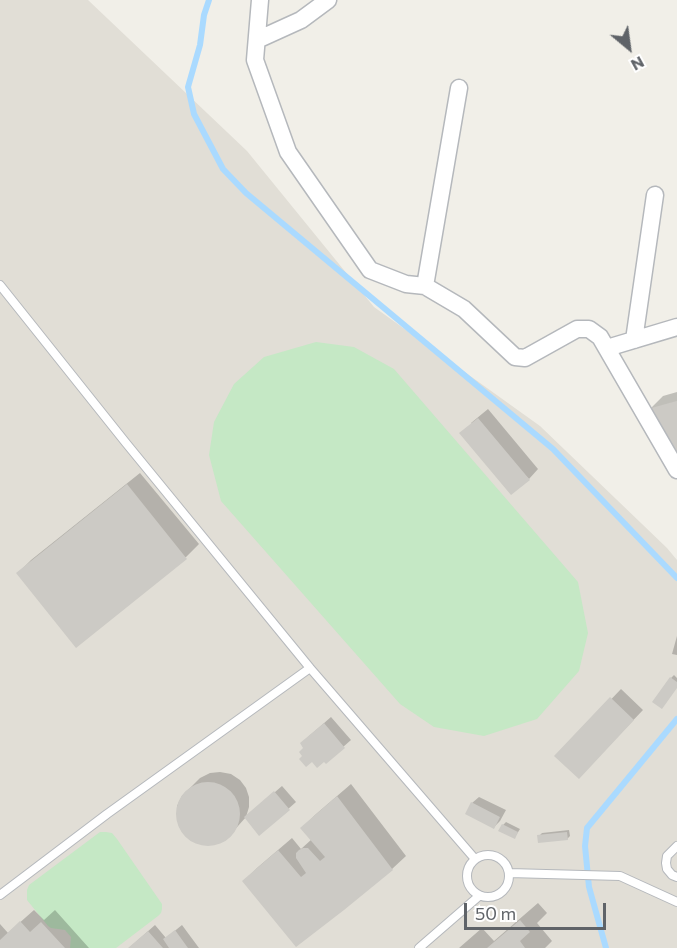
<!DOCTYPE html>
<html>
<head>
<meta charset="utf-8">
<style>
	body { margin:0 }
	#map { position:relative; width:677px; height:948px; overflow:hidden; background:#f1efe8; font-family:Commissioner,sans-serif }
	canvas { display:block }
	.north { position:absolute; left:599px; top:18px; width:60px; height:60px; -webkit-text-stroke:4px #fff; paint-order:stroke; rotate:151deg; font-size:16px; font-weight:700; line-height:24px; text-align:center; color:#5f6368 }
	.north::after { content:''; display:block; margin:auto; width:21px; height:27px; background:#5f6368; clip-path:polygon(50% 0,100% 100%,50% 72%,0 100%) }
	.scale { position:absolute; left:464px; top:903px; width:142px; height:27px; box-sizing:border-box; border:3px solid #5f6368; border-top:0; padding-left:8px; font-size:18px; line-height:21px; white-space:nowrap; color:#5f6368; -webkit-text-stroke:4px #fff; paint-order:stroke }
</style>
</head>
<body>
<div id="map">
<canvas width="677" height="948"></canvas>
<div class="north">N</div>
<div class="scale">50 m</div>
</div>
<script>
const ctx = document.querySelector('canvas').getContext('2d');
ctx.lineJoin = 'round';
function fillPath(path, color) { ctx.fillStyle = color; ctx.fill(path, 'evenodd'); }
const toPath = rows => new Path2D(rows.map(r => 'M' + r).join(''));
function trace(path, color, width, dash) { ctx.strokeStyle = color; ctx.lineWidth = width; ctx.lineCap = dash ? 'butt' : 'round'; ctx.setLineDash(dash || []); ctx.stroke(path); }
const education = toPath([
	[0,0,88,0,247,151,374,307,540,426,667,548,677,560,677,948,0,948]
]);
const green = toPath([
	[316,342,354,347,394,369,578,582,588,633,579,671,537,719,484,736,434,727,400,704,221,501,209,455,214,422,234,384,264,357],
	[100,832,106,832,112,833,117,839,162,904,162,909,161,913,158,916,116,948,70,948,71,937,65,930,51,928,48,926,27,900,27,890,29,885]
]);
const shadow = toPath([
	[677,392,677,453,650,409,663,396],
	[488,409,538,469,529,479,471,423],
	[140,473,199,544,186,557,18,573,31,560],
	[677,636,677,655,672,654],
	[674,675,677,678,677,687,671,678],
	[621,689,643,710,579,777,557,756],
	[331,717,351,740,326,762,308,737],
	[220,772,231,774,240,780,246,788,249,797,249,807,246,817,282,786,296,802,260,834,246,817,230,835,222,841,212,844,203,844,193,841,185,835,179,826,177,816,177,806,182,796,200,778,210,773],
	[351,784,406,856,392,869,343,909,244,881,257,868,292,838,301,849,312,839,302,828,315,815],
	[479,797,506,810,500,821,494,827,472,803],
	[506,822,520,829,515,837,503,825],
	[569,830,570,836,567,839,539,836,542,833],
	[538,903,547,913,537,923,552,941,545,948,459,948,482,928,494,941],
	[34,910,44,920,55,910,89,948,0,948,0,924,8,933],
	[155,925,166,938,182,925,199,948,129,948]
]);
const stream = toPath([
	[209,0,204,15,200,45,188,87,194,114,223,169,246,193,553,449,677,578],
	[606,948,589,887,585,846,587,828,677,719]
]);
const building = toPath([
	[677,401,677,456,648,409],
	[478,418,530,480,511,495,459,433],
	[127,484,187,559,76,648,16,573],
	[670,677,677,682,677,688,662,709,652,702],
	[610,697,634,720,579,779,554,756],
	[324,723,345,748,326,764,324,762,317,768,312,762,306,767,299,759,302,756,299,752,303,748,300,743],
	'176 814a32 32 0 1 1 64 0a32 32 0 1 1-64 0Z',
	[274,791,290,810,259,836,244,817],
	[337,796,393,870,344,910,296,947,242,881,278,850,301,877,306,873,296,858,296,853,299,850,303,848,308,848,320,861,325,857,300,828],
	[471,802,500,817,494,829,465,814],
	[502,824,518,832,515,839,498,831],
	[567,832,568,840,538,843,537,835],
	[520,920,530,932,520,941,525,948,487,948],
	[20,921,30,932,41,922,65,948,0,948,0,940],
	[175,930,188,948,169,948,163,939],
	[148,931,163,948,128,948]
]);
const lane = toPath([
	[0,285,126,443,310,668,475,859],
	[677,846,667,856,666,863,667,869,672,875,677,877],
	'467 876a21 21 0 1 1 42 0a21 21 0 1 1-42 0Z',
	[509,873,620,876,677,902],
	[0,895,107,814,310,668],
	[419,948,479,896]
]);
const street = toPath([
	[260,0,255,60,288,152,370,270,406,284,425,286,464,309,515,357,525,358,577,329,589,329,600,337,677,470],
	[257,40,301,20,328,0],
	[425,286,459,88],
	[634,340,655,195],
	[607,348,677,327]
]);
fillPath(education, '#e1ded6');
fillPath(green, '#c5e8c5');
fillPath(shadow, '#0003');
trace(stream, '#aadaff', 6);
fillPath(building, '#cccac5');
trace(lane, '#b5b8bc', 10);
trace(street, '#b5b8bc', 19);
trace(lane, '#fff', 8);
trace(street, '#fff', 16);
</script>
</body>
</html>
